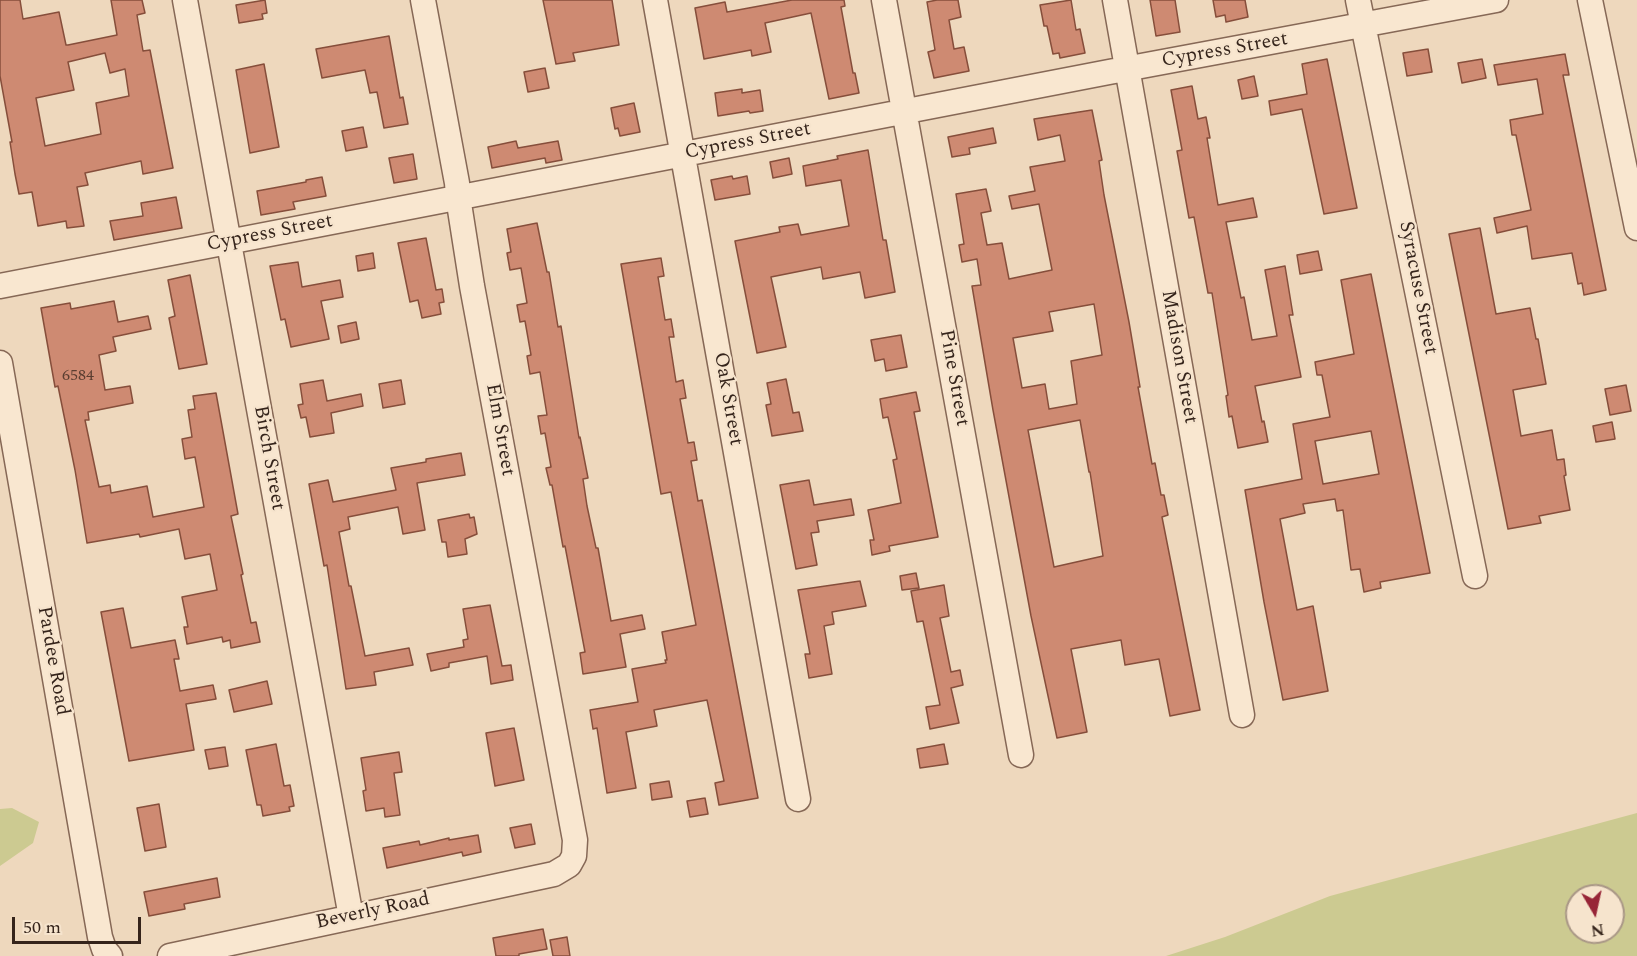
<!DOCTYPE html>
<html>
<head>
<meta charset="utf-8">
<style>
	body { margin:0 }
	#map { position:relative; width:1637px; height:956px; overflow:hidden; background:#eed8bd; font-family:Spectral,serif }
	canvas { display:block }
	.north { position:absolute; left:1565px; top:884px; width:60px; height:60px; box-sizing:border-box; background:#f6e4cd; border:2px solid #a99786; border-radius:50%; rotate:171deg; font-size:16px; font-weight:700; line-height:24px; text-align:center; color:#35241b }
	.north::after { content:''; display:block; margin:auto; width:21px; height:27px; background:#972537; clip-path:polygon(50% 0,100% 100%,50% 72%,0 100%) }
	.scale { position:absolute; left:12px; top:917px; width:129px; height:27px; box-sizing:border-box; border:3px solid #35241b; border-top:0; padding-left:8px; font-size:18px; line-height:21px; white-space:nowrap; color:#35241b; -webkit-text-stroke:4px #f6e4cd; paint-order:stroke }
</style>
</head>
<body>
<div id="map">
<canvas width="1637" height="956"></canvas>
<div class="north">N</div>
<div class="scale">50 m</div>
</div>
<script>
const ctx = document.querySelector('canvas').getContext('2d');
ctx.lineJoin = 'round';
function fillPath(path, color) { ctx.fillStyle = color; ctx.fill(path, 'evenodd'); }
const toPath = rows => new Path2D(rows.map(r => 'M' + r).join(''));
function trace(path, color, width, dash) { ctx.strokeStyle = color; ctx.lineWidth = width; ctx.lineCap = dash ? 'butt' : 'round'; ctx.setLineDash(dash || []); ctx.stroke(path); }
function label(font, color, halo, rows, align = 'center') {
  ctx.font = font + ' Spectral,serif'; ctx.lineWidth = 4.5; ctx.setLineDash([]); ctx.textBaseline = 'middle'; ctx.strokeStyle = halo; ctx.fillStyle = color; for (const [text, x, y, turn = 0] of rows) {
    ctx.save(); ctx.translate(x, y); ctx.rotate((+turn || 0) * Math.PI / 180); ctx.textAlign = isNaN(turn) ? turn : align; if (halo) ctx.strokeText(text, 0, 0); ctx.fillText(text, 0, 0); ctx.restore();
  }
}
const green = toPath([
	[12,808,39,822,33,843,0,866,0,809],
	[1637,813,1637,956,1166,956,1225,937,1330,896],
	[1577,896,1613,896,1613,932,1577,932]
]);
const building = toPath([
	[0,0,20,0,23,19,59,12,66,45,68,45,117,35,111,0,142,0,145,13,137,15,143,51,150,50,173,168,143,174,141,161,85,173,88,185,77,187,84,226,67,228,66,221,38,226,32,192,19,194,15,174,10,142,12,142,0,76,0,0],
	[105,53,110,73,125,69,129,96,96,103,101,134,45,146,36,98,74,90,68,62,105,53],
	[265,0,267,13,262,14,263,19,239,23,236,5,265,0],
	[543,0,612,0,619,45,573,53,575,61,556,64,543,0],
	[792,0,844,0,845,6,841,7,853,73,855,73,859,93,829,99,811,13,765,23,771,52,752,56,751,50,704,59,695,8,725,2,727,12,792,0],
	[937,0,958,0,961,17,949,20,954,49,964,47,969,71,934,78,928,52,935,50,927,2,937,0],
	[1071,0,1076,30,1080,29,1085,53,1060,58,1059,53,1053,54,1047,26,1044,26,1040,5,1071,0],
	[1150,0,1175,0,1180,32,1156,36,1150,0],
	[1213,0,1245,0,1248,17,1226,22,1225,15,1216,17,1213,0],
	[389,36,400,98,403,97,408,124,384,128,377,92,370,93,365,70,322,78,316,49,389,36],
	[1428,49,1432,72,1407,76,1403,53,1428,49],
	[1565,54,1569,75,1563,75,1606,290,1584,295,1582,283,1578,284,1572,253,1532,259,1527,226,1497,233,1494,218,1531,210,1516,135,1512,135,1510,120,1543,114,1537,79,1498,85,1494,65,1565,54],
	[1327,59,1357,208,1324,214,1302,109,1271,115,1269,101,1307,94,1302,64,1327,59],
	[1482,59,1486,78,1462,83,1458,63,1482,59],
	[264,64,279,147,250,153,236,70,264,64],
	[545,68,549,88,528,92,524,72,545,68],
	[1254,76,1258,96,1242,99,1238,80,1254,76],
	[1192,86,1198,119,1206,117,1210,138,1207,138,1218,205,1253,198,1257,217,1226,222,1241,298,1244,297,1252,340,1277,336,1265,270,1285,266,1293,315,1289,315,1301,377,1255,386,1262,422,1264,421,1268,442,1238,448,1232,416,1229,417,1226,396,1228,395,1212,293,1208,293,1194,217,1189,218,1177,151,1182,150,1171,90,1192,86],
	[742,89,742,93,760,90,763,111,750,113,749,111,718,116,715,93,742,89],
	[634,103,640,132,620,136,618,128,615,129,611,108,634,103],
	[1092,110,1102,160,1099,161,1104,195,1129,322,1140,387,1138,387,1152,464,1155,463,1161,495,1164,495,1168,515,1162,517,1200,710,1170,716,1159,659,1125,665,1121,640,1071,649,1087,732,1057,738,1031,616,993,410,972,286,981,285,977,259,962,262,959,245,964,244,956,194,986,189,991,211,981,213,987,245,1002,243,1009,279,1052,270,1039,204,1012,209,1009,196,1035,191,1030,167,1065,161,1060,135,1038,140,1034,119,1092,110],
	[1094,304,1102,355,1071,361,1077,404,1049,409,1045,384,1022,388,1013,338,1053,331,1049,312,1094,304],
	[1080,420,1089,472,1090,472,1103,556,1054,567,1028,430,1080,420],
	[363,127,367,147,346,151,342,131,363,127],
	[993,128,996,143,969,148,970,154,952,157,948,137,993,128],
	[516,141,518,148,558,141,562,160,546,163,545,158,492,168,488,147,516,141],
	[868,150,883,240,886,240,895,292,865,298,860,272,823,279,821,267,771,277,786,347,757,353,735,241,780,232,779,227,798,224,801,235,849,226,841,180,806,186,803,166,838,159,837,156,868,150],
	[413,154,417,179,394,183,389,158,413,154],
	[789,158,792,174,773,178,770,162,789,158],
	[732,176,733,179,747,176,750,194,715,200,711,180,732,176],
	[322,177,326,196,293,202,295,209,261,215,257,191,306,182,306,180,322,177],
	[176,197,182,228,114,240,110,221,143,216,141,203,176,197],
	[537,223,547,272,549,272,558,327,561,326,579,438,580,437,588,478,583,479,587,506,596,548,598,548,611,621,642,615,645,629,620,634,626,667,583,674,580,653,585,652,565,546,563,547,552,485,550,485,546,468,551,467,545,433,541,434,538,416,547,415,540,372,530,374,527,356,531,355,525,321,520,322,517,305,527,303,521,268,510,270,507,253,511,252,507,229,537,223],
	[1480,228,1496,314,1530,308,1536,339,1538,339,1546,384,1513,390,1521,436,1552,430,1557,460,1564,459,1566,475,1564,476,1570,510,1539,516,1541,523,1508,529,1449,234,1480,228],
	[426,238,436,290,442,289,444,302,439,303,441,314,422,318,418,300,410,302,398,243,426,238],
	[1318,251,1322,270,1300,274,1297,255,1318,251],
	[373,253,375,268,358,271,356,256,373,253],
	[661,258,664,276,658,277,665,320,671,319,674,337,669,337,676,382,683,380,686,398,680,399,688,443,694,442,697,460,691,461,698,501,702,500,758,798,719,805,715,783,724,781,707,700,654,710,657,726,626,732,636,788,607,793,597,728,593,729,590,710,638,702,632,669,666,663,665,660,667,660,662,632,696,625,671,492,661,494,621,264,661,258],
	[298,262,302,287,340,280,343,297,321,301,329,339,291,347,285,319,281,320,270,266,298,262],
	[1371,274,1430,573,1380,582,1381,588,1364,592,1360,569,1351,570,1343,510,1337,511,1335,499,1303,504,1305,513,1280,519,1297,610,1313,606,1328,691,1283,700,1264,602,1245,490,1302,479,1293,424,1330,417,1322,375,1317,375,1315,362,1354,354,1341,280,1371,274],
	[1371,431,1379,474,1323,484,1315,441,1371,431],
	[190,275,207,364,179,369,169,318,175,316,168,280,190,275],
	[114,301,118,322,148,316,151,329,113,337,116,351,99,355,105,390,130,386,133,403,88,412,89,420,85,420,99,487,110,485,111,493,147,486,153,517,204,507,195,457,185,459,182,439,192,437,188,410,195,409,193,396,216,393,238,514,231,516,243,574,241,575,251,623,256,622,260,642,231,648,230,640,223,642,222,637,187,644,184,627,188,627,182,597,217,590,210,554,185,559,179,529,140,537,139,534,87,543,75,470,58,386,55,387,41,308,70,303,71,309,114,301],
	[356,322,359,339,341,343,338,326,356,322],
	[901,335,907,367,886,371,884,359,875,361,871,340,901,335],
	[786,379,793,413,799,412,803,431,772,436,766,405,771,404,767,383,786,379],
	[323,380,327,401,361,394,363,406,331,413,334,433,310,437,306,417,301,418,298,405,303,404,300,384,323,380],
	[401,380,405,404,383,408,379,384,401,380],
	[1626,385,1631,411,1610,415,1605,389,1626,385],
	[916,392,920,411,914,412,938,537,889,546,890,551,872,555,870,540,874,540,868,510,901,503,893,460,897,459,888,417,883,418,880,399,916,392],
	[1612,422,1615,439,1596,442,1593,426,1612,422],
	[461,453,465,475,417,483,425,530,403,534,398,507,348,517,350,529,339,532,349,586,351,586,365,656,409,648,413,665,374,672,376,685,346,689,327,565,324,566,309,484,328,480,333,502,396,490,391,468,426,462,426,459,461,453],
	[809,480,814,505,851,499,854,515,817,521,819,532,811,533,817,565,796,569,780,485,809,480],
	[469,514,470,518,474,517,477,534,465,539,467,554,448,557,446,542,442,542,438,520,469,514],
	[916,573,919,588,902,590,900,576,916,573],
	[860,581,866,606,832,612,834,624,824,626,832,674,809,678,805,654,810,654,798,590,860,581],
	[944,585,949,616,940,618,951,672,960,670,963,685,951,688,959,723,930,729,926,707,940,705,923,621,917,622,911,591,944,585],
	[490,605,502,666,511,665,513,680,491,684,487,656,449,663,449,667,431,671,427,654,464,647,463,640,468,639,463,609,490,605],
	[123,608,131,648,175,640,179,659,174,659,180,691,213,685,216,699,186,704,194,750,129,761,101,612,123,608],
	[267,681,272,704,234,712,229,690,267,681],
	[514,728,524,780,495,786,486,733,514,728],
	[276,744,284,786,290,785,294,806,289,807,290,811,263,816,261,805,257,805,246,750,276,744],
	[944,744,948,764,920,768,917,749,944,744],
	[225,747,228,766,209,769,205,750,225,747],
	[399,752,402,772,394,773,400,815,385,817,384,808,366,811,363,791,366,790,361,758,399,752],
	[669,781,672,797,652,800,650,784,669,781],
	[705,798,708,814,690,817,687,801,705,798],
	[159,804,166,847,145,851,137,808,159,804],
	[531,824,535,844,515,848,510,828,531,824],
	[478,835,481,852,463,856,462,852,387,868,383,848,419,841,420,845,449,838,449,840,478,835],
	[217,878,220,897,184,904,185,909,149,916,144,892,217,878],
	[543,929,547,949,519,954,519,956,496,956,493,938,543,929],
	[567,937,570,956,553,956,550,940,567,937]
]);
const minor = toPath([
	[185,0,351,917],
	[655,0,798,799],
	[884,0,1021,755],
	[1115,0,1242,715],
	[1358,0,1475,576],
	[1590,0,1637,228],
	[0,286,1109,72,1496,0],
	[0,363,100,937,104,949,110,956],
	[170,956,554,874,569,865,574,856,575,840,472,286,458,197,457,183,423,0]
]);
const numberNames = [
	["6584",78,377]
];
const streetNames = [
	["Cypress Street",1225,51,-10],
	["Cypress Street",748,142,-11],
	["Cypress Street",270,234,-11],
	["Syracuse Street",1417,288,79],
	["Madison Street",1178,357,80],
	["Pine Street",953,378,80],
	["Oak Street",727,399,80],
	["Elm Street",499,430,80],
	["Birch Street",268,458,80],
	["Pardee Road",52,661,80],
	["Beverly Road",373,912,-12]
];
fillPath(green, '#ccca91');
fillPath(building, '#ce8a72');
trace(building, '#864e3b', 1.5);
trace(minor, '#866856', 27);
trace(minor, '#f9e7d0', 24);
label('16px', '#5b3e31', null, numberNames);
label('20px', '#35241b', '#f6e4cd', streetNames);
</script>
</body>
</html>
